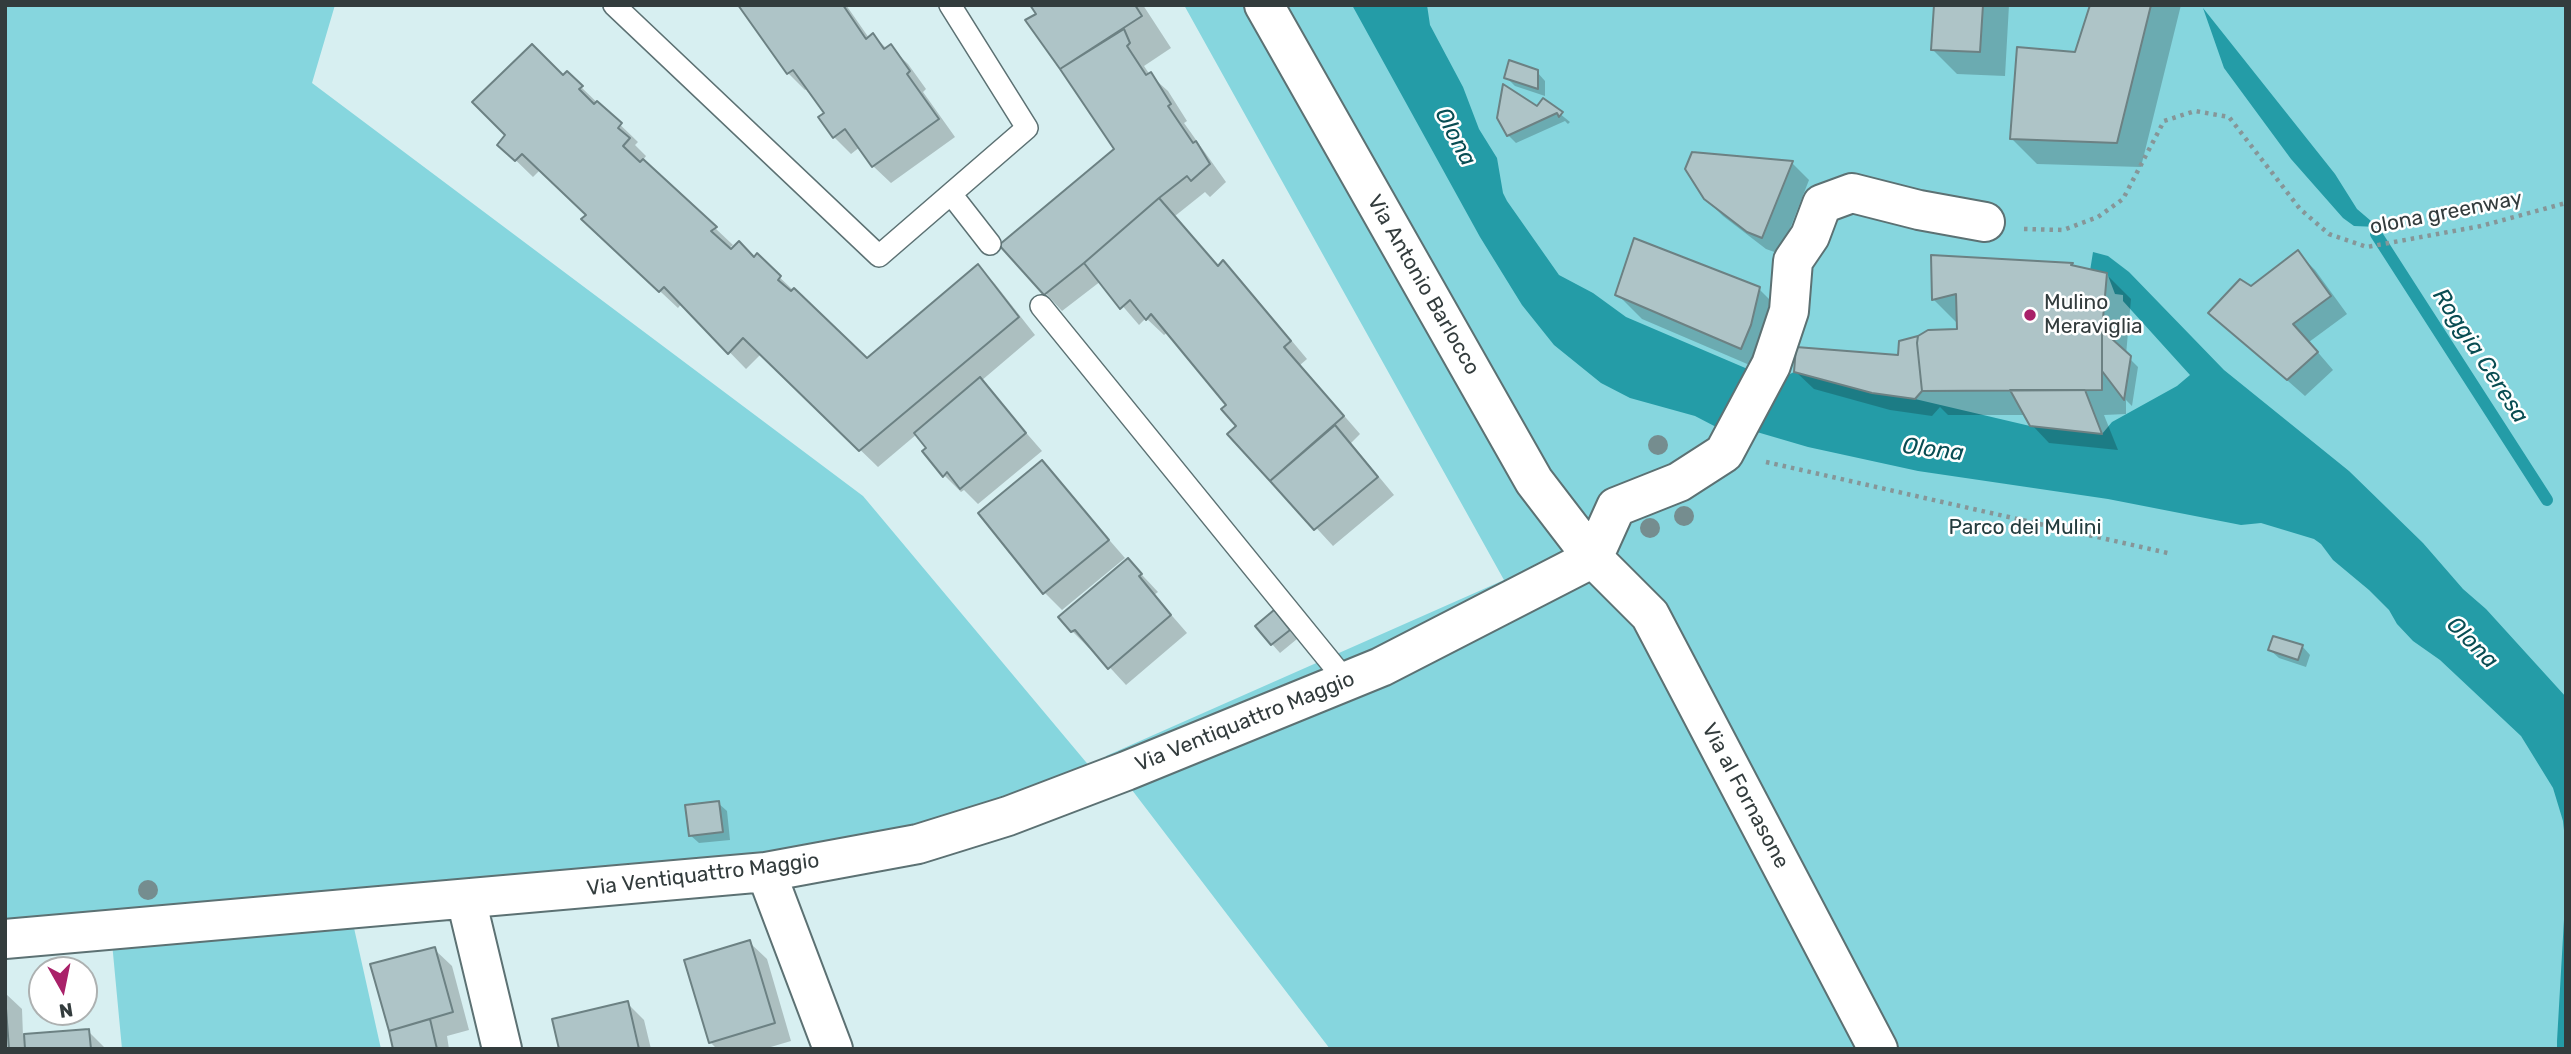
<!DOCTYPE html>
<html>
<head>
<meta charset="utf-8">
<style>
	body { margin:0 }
	#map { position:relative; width:2571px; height:1054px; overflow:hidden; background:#d7eff1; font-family:Rubik,sans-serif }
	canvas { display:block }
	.frame { position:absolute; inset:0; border:7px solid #333c3d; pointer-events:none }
	.north { position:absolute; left:28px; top:956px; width:70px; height:70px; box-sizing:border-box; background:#fff; border:2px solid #adb1b1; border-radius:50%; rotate:171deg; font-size:19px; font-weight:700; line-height:28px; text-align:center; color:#333c3d }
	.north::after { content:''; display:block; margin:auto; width:24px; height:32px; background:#a92169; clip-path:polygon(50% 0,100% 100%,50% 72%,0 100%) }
</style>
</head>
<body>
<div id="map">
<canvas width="2571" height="1054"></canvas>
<div class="frame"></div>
<div class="north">N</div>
</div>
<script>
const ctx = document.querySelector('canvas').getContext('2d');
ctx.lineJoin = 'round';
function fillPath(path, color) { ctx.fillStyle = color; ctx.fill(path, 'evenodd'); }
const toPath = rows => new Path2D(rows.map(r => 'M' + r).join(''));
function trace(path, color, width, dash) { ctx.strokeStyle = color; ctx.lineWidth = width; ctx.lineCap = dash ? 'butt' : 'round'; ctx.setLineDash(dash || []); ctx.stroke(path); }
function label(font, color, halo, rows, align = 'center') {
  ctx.font = font + ' Rubik,sans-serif'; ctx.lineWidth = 5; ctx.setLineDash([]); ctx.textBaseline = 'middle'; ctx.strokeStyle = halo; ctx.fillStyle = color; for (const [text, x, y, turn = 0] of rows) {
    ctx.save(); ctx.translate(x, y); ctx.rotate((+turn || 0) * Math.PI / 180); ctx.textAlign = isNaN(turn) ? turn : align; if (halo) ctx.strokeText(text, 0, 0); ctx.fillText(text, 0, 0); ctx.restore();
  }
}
const green = toPath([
	[5,5,335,5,312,83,863,496,1101,780,918,844,350,910,381,1049,122,1049,111,932,5,942],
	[1184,5,2566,5,2566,1049,1330,1049,1106,756,1504,580]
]);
const water = toPath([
	[1352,5,1427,5,1430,25,1463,87,1479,129,1497,158,1503,193,1507,201,1559,275,1593,293,1626,317,1757,373,1778,380,1794,372,1872,393,1915,399,2030,426,2102,434,2112,422,2177,386,2190,375,2123,301,2123,295,2115,294,2107,273,2090,271,2093,252,2108,256,2129,272,2224,370,2349,471,2423,543,2463,589,2486,609,2566,697,2566,1049,2557,1049,2557,1041,2565,902,2565,840,2563,821,2553,788,2521,736,2440,660,2413,641,2397,624,2389,610,2369,590,2333,560,2321,544,2314,539,2261,523,2241,525,2108,499,1918,471,1808,447,1750,430,1720,429,1695,416,1630,398,1601,383,1554,345,1522,305,1480,237],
	[2203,8,2335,174,2357,209,2378,227,2354,226,2343,218,2291,159,2224,68]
]);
const shadow = toPath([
	[740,5,846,5,869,38,873,35,887,49,890,47,908,64,926,89,923,92,955,137,891,183,873,166,860,147,851,154,834,137,826,114,808,88,805,90,788,73],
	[1032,5,1143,5,1171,48,1144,66,1150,75,1168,91,1187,121,1184,123,1226,182,1210,197,1205,192,1175,216,1219,267,1223,262,1240,279,1307,359,1300,365,1360,434,1351,443,1394,495,1333,546,1230,434,1238,426,1229,405,1168,332,1164,335,1146,318,1139,325,1101,281,1062,311,1001,245,1116,150,1028,21,1039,15],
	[1935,5,2009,5,2005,76,1957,74,1932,49],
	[2092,5,2181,5,2141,167,2037,164,2012,139,2076,54],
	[1537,72,1545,81,1545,96,1515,86,1506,77],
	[563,77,581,87,638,142,635,145,646,156,643,160,733,245,728,249,754,259,757,256,867,360,978,267,995,284,1035,335,981,381,1042,451,978,504,964,490,961,492,944,475,929,448,917,434,878,467,761,354,746,369,682,303,678,308,601,236,588,216,540,170,533,177,499,144],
	[1543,100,1570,122,1568,124,1565,121,1516,143,1508,135],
	[1792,163,1809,180,1780,254,1766,249,1723,216,1705,198],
	[2298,253,2315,270,2347,314,2309,342,2333,370,2305,396,2211,313,2251,288],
	[1933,257,2072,265,2106,274,2131,299,2126,355,2138,367,2132,406,2126,400,2126,414,2104,415,2118,450,2049,443,2032,425,2026,415,1948,415,1940,407,1932,416,1890,410,1814,389,1796,372,1899,357,1959,331,1959,325,1934,300],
	[1759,289,1784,314,1766,372,1642,319,1617,294],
	[1041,462,1125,558,1062,610,1045,593,980,514],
	[1128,560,1158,592,1154,595,1187,633,1126,685,1091,647,1089,648,1072,631],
	[1274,612,1297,639,1280,653,1272,644],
	[2302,646,2310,655,2306,667,2279,658,2270,650],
	[718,803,727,811,730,840,699,843,690,835],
	[749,942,767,959,791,1041,764,1049,717,1049,711,1043,686,961],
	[434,949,452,966,469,1030,447,1036,449,1049,395,1049,372,965],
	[5,993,22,1009,23,1036,88,1031,106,1049,5,1049],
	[627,1003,644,1020,651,1049,561,1049]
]);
const stream = toPath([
	[2376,234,2547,500]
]);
const building = toPath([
	[738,5,843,5,866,39,873,33,884,49,891,44,910,71,907,74,939,119,872,167,845,129,833,138,818,117,824,113,793,70,787,74,738,5],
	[1030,5,1135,5,1142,16,1060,69,1025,20,1036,14,1030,5],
	[1934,5,1983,5,1980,52,1931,50,1934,5],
	[2090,5,2151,5,2117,143,2010,139,2017,47,2075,52,2090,5],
	[1124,29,1130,43,1127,46,1146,75,1151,72,1171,104,1168,106,1193,143,1196,141,1210,164,1191,181,1187,176,1159,198,1084,263,1044,295,999,245,1114,149,1060,69,1124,29],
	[532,44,563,75,567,71,583,86,579,89,594,104,597,101,622,123,618,128,630,138,623,146,640,162,643,159,717,227,711,231,731,249,739,241,754,257,757,253,781,276,778,280,791,291,794,288,867,358,978,264,1019,317,859,451,743,338,728,354,664,287,659,292,581,219,586,215,522,154,515,161,497,145,505,135,472,102,532,44],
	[1509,60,1538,70,1538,89,1504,78,1509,60],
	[1503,84,1537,106,1543,98,1563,112,1559,117,1557,113,1507,136,1497,118,1503,84],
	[1692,152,1793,161,1762,238,1747,232,1704,199,1685,169,1692,152],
	[1159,198,1218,266,1223,260,1291,341,1284,347,1344,416,1270,481,1227,434,1236,426,1221,409,1226,405,1151,314,1146,320,1130,300,1120,309,1084,263,1159,198],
	[1634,238,1760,287,1751,325,1741,349,1615,295,1634,238],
	[2298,250,2331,296,2293,324,2318,352,2287,380,2208,313,2240,279,2251,286,2298,250],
	[1931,255,2073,263,2071,265,2107,273,2102,330,2102,390,1922,391,1917,343,1918,336,1928,330,1957,329,1956,294,1932,300,1931,255],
	[2102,330,2131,356,2124,400,2102,371,2102,330],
	[1918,336,1917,343,1922,391,1915,399,1872,393,1794,372,1796,347,1898,355,1899,341,1918,336],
	[980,377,1026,433,960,489,947,472,943,477,922,451,926,448,914,433,980,377],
	[2010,390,2085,390,2102,434,2030,426,2010,390],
	[1335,425,1378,477,1314,530,1270,481,1335,425],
	[1042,460,1109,540,1043,594,978,513,1042,460],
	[1128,558,1142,574,1139,576,1171,615,1108,669,1075,630,1071,632,1058,617,1128,558],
	[1274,610,1290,630,1271,645,1255,626,1274,610],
	[2273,636,2303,645,2298,660,2268,650,2273,636],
	[719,801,723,832,689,836,685,805,719,801],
	[750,940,775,1023,709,1043,684,960,750,940],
	[435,947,453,1012,389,1031,370,964,435,947],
	[5,995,9,1049,5,1049,5,995],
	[628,1001,639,1049,559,1049,552,1019,628,1001],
	[430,1019,437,1049,393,1049,389,1031,430,1019],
	[89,1029,91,1049,25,1049,24,1034,89,1029]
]);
const path = toPath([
	[2024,229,2063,230,2098,217,2123,199,2164,121,2195,111,2229,117,2300,209,2329,234,2367,247,2481,226,2566,203],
	[1766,462,2172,554]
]);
const service = toPath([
	[614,5,879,256,1027,128,950,5],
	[951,194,990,244],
	[1041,306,1346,681]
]);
const minor = toPath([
	[1264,5,1534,481,1593,558,1650,615,1878,1049],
	[1593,558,1616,507,1679,482,1724,453,1771,365,1789,311,1793,261,1810,236,1822,204,1852,193,1919,210,1985,222],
	[766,872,833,1049],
	[466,899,502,1049],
	[5,939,766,872,918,844,1008,816,1126,771,1381,667,1593,558]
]);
const trees = [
	[1658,445],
	[1684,516],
	[1650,528],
	[148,890]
];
const markers = [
	[2030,315,7,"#a92169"]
];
const streetNames = [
	["olona greenway",2446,213,-11],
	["Via Antonio Barlocco",1423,285,60],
	["Via Ventiquattro Maggio",1245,722,-22],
	["Via al Fornasone",1745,796,62],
	["Via Ventiquattro Maggio",703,875,-7]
];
const poiNames = [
	["Mulino",2044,303],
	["Meraviglia",2044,327]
];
const parkNames = [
	["Parco dei Mulini",2025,528]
];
const waterNames = [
	["Olona",1455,137,62],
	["Roggia Ceresa",2480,356,57],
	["Olona",1933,450,7],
	["Olona",2472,643,45]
];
fillPath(green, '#86d6de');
fillPath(water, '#249ca7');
fillPath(shadow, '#0003');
trace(stream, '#249ca7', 12);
fillPath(building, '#aec4c7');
trace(building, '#6c8183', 2);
trace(service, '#5c7173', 24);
trace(minor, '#5c7173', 42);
trace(path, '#869698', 4.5, [3.5, 5]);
trace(service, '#fff', 21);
trace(minor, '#fff', 38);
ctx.fillStyle = '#758d8f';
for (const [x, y] of trees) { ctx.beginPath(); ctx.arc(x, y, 10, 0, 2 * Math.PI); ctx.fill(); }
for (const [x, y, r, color] of markers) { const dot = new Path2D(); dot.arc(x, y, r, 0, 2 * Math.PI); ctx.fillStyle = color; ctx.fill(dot); trace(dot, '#fff', 2.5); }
label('21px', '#333c3d', '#fff', streetNames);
label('21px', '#333c3d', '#fff', poiNames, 'left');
label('21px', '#243d3f', '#fff', parkNames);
label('italic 23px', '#094d53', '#fff', waterNames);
</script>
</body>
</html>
